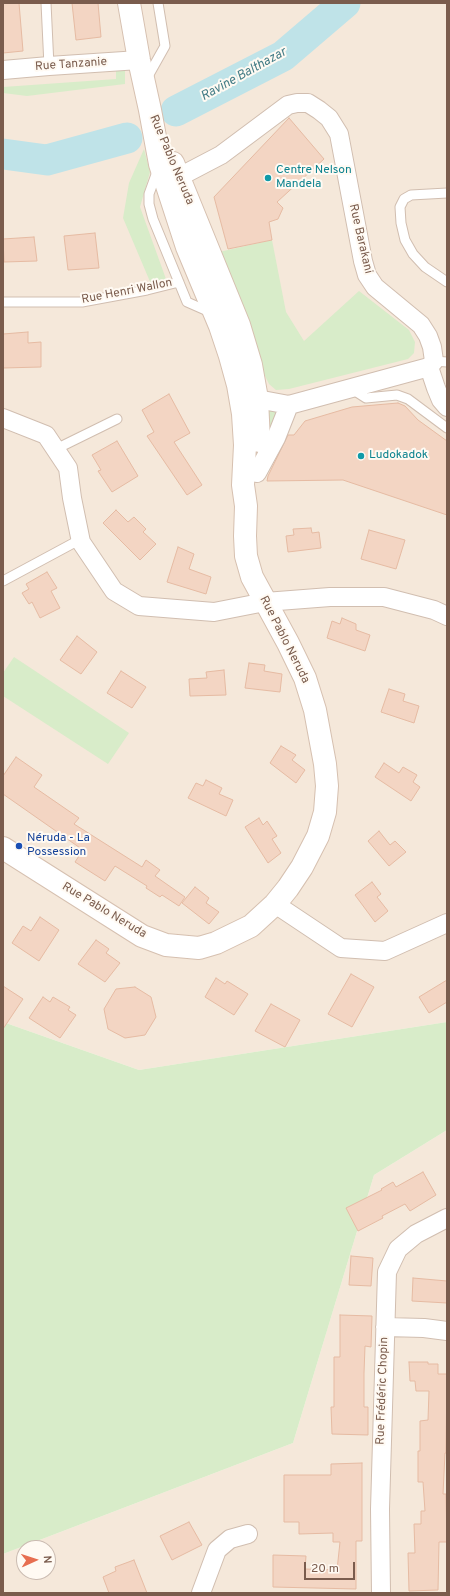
<!DOCTYPE html>
<html>
<head>
<meta charset="utf-8">
<style>
	body { margin:0 }
	#map { position:relative; width:450px; height:1596px; overflow:hidden; background:#fdf6ec; font-family:Overpass,sans-serif }
	canvas { display:block }
	.frame { position:absolute; inset:0; border:4px solid #7a5c4d; pointer-events:none }
	.north { position:absolute; left:16px; top:1540px; width:40px; height:40px; box-sizing:border-box; background:#fffaf3; border:1px solid #cabbb1; border-radius:50%; rotate:87deg; font-size:11px; font-weight:700; line-height:16px; text-align:center; color:#7a5c4d }
	.north::after { content:''; display:block; margin:auto; width:14px; height:18px; background:#e76f51; clip-path:polygon(50% 0,100% 100%,50% 72%,0 100%) }
	.scale { position:absolute; left:304px; top:1562px; width:51px; height:18px; box-sizing:border-box; border:2px solid #7a5c4d; border-top:0; padding-left:5px; font-size:12px; line-height:14px; white-space:nowrap; color:#7a5c4d; -webkit-text-stroke:3px #fffaf3; paint-order:stroke }
</style>
</head>
<body>
<div id="map">
<canvas width="450" height="1596"></canvas>
<div class="frame"></div>
<div class="north">N</div>
<div class="scale">20 m</div>
</div>
<script>
const ctx = document.querySelector('canvas').getContext('2d');
ctx.lineJoin = 'round';
function fillPath(path, color) { ctx.fillStyle = color; ctx.fill(path, 'evenodd'); }
const toPath = rows => new Path2D(rows.map(r => 'M' + r).join(''));
function trace(path, color, width, dash) { ctx.strokeStyle = color; ctx.lineWidth = width; ctx.lineCap = dash ? 'butt' : 'round'; ctx.setLineDash(dash || []); ctx.stroke(path); }
function label(font, color, halo, rows, align = 'center') {
  ctx.font = font + ' Overpass,sans-serif'; ctx.lineWidth = 4; ctx.setLineDash([]); ctx.textBaseline = 'middle'; ctx.strokeStyle = halo; ctx.fillStyle = color; for (const [text, x, y, turn = 0] of rows) {
    ctx.save(); ctx.translate(x, y); ctx.rotate((+turn || 0) * Math.PI / 180); ctx.textAlign = isNaN(turn) ? turn : align; if (halo) ctx.strokeText(text, 0, 0); ctx.fillText(text, 0, 0); ctx.restore();
  }
}
const residential = toPath([
	[3,3,447,3,447,1022,139,1070,3,1022],
	[447,1130,447,1593,3,1593,3,1554,293,1443,374,1175],
	[24,1548,48,1548,48,1572,24,1572]
]);
const green = toPath([
	[125,66,125,84,27,96,3,93,3,87,116,79,116,67],
	[144,149,150,172,140,207,166,279,151,284,123,218,129,183],
	[272,240,286,312,304,341,359,291,409,330,415,342,414,353,408,359,289,389,276,390,269,384,260,366,219,252],
	[265,408,281,411,270,439],
	[14,657,129,733,108,764,3,696,3,673],
	[3,1022,139,1070,447,1022,447,1130,374,1175,293,1443,3,1554]
]);
const river = toPath([
	[176,111,283,56,345,3],
	[3,154,47,160,127,138]
]);
const building = toPath([
	[3,3,19,3,23,51,3,53,3,3],
	[72,3,98,3,101,37,76,40,72,3],
	[289,118,324,159,277,202,283,208,278,219,269,222,272,240,228,249,214,197,289,118],
	[95,233,99,268,68,270,64,236,95,233],
	[34,237,37,261,4,262,3,239,34,237],
	[28,332,28,343,41,342,41,367,3,368,3,334,28,332],
	[169,394,190,433,174,442,202,485,187,495,147,436,154,432,142,410,169,394],
	[398,403,405,406,418,420,447,441,447,515,343,480,267,481,268,476,288,435,294,435,305,421,352,407,398,403],
	[117,441,138,476,112,492,98,471,101,470,92,455,117,441],
	[116,510,128,522,134,517,146,529,143,532,156,544,140,560,103,523,116,510],
	[311,528,312,533,319,532,321,548,288,552,286,536,294,535,293,529,311,528],
	[369,530,405,540,396,569,361,559,369,530],
	[178,547,194,554,189,569,211,577,206,594,167,582,178,547],
	[47,572,57,588,51,591,60,608,40,618,32,602,29,604,22,593,29,589,26,584,47,572],
	[342,618,356,624,356,630,370,635,365,651,327,638,332,621,340,624,342,618],
	[77,636,97,652,81,674,60,660,77,636],
	[249,663,265,665,264,671,282,674,280,692,245,688,249,663],
	[224,670,226,695,190,696,189,679,207,678,206,672,224,670],
	[121,671,146,687,132,708,107,693,121,671],
	[389,689,405,694,403,701,419,706,414,723,381,712,389,689],
	[281,746,296,755,292,760,305,770,296,783,270,763,281,746],
	[16,757,42,775,34,787,79,818,74,824,142,867,146,860,160,870,155,876,185,897,179,906,162,895,160,897,146,888,147,886,115,866,105,881,75,862,83,850,3,794,3,776,16,757],
	[384,763,399,773,403,767,417,775,413,782,420,787,411,801,375,777,384,763],
	[206,780,222,788,219,794,233,800,226,816,188,798,196,783,203,786,206,780],
	[259,818,263,825,267,821,277,836,272,839,281,853,268,863,245,827,259,818],
	[379,831,390,845,395,841,406,852,389,866,368,841,379,831],
	[372,882,381,894,377,897,388,911,375,922,355,895,372,882],
	[195,887,209,898,206,903,219,912,209,924,182,903,195,887],
	[40,917,59,930,39,961,12,943,23,926,31,931,40,917],
	[96,940,109,949,106,953,120,963,105,982,78,964,96,940],
	[351,974,374,987,352,1027,328,1014,351,974],
	[216,978,225,984,227,981,248,994,234,1015,205,997,216,978],
	[447,980,447,1002,429,1013,419,997,447,980],
	[3,986,23,999,3,1029,3,986],
	[135,987,151,997,156,1017,145,1035,125,1038,108,1029,104,1009,116,989,135,987],
	[43,997,50,1002,53,997,70,1007,68,1010,76,1015,60,1038,29,1018,43,997],
	[271,1004,300,1020,285,1047,255,1031,271,1004],
	[423,1172,436,1195,410,1211,405,1204,382,1216,383,1218,358,1231,346,1208,382,1190,381,1189,393,1182,396,1187,423,1172],
	[351,1256,373,1258,371,1286,349,1285,351,1256],
	[413,1278,447,1281,447,1303,412,1301,413,1278],
	[340,1315,372,1316,371,1347,365,1346,364,1373,364,1407,368,1407,368,1435,332,1434,331,1407,334,1407,334,1357,340,1357,340,1315],
	[409,1362,428,1362,428,1364,438,1364,438,1374,447,1374,446,1453,445,1453,443,1494,446,1494,447,1542,439,1542,438,1590,409,1591,408,1553,415,1553,414,1524,421,1524,421,1511,425,1511,423,1482,418,1482,418,1451,420,1451,420,1421,428,1420,429,1391,416,1391,415,1381,410,1381,409,1362],
	[362,1463,362,1541,356,1541,356,1589,273,1587,273,1555,306,1556,305,1569,337,1570,340,1542,333,1542,333,1533,299,1534,299,1522,284,1522,284,1475,331,1475,331,1464,362,1463],
	[189,1522,202,1545,172,1560,160,1536,189,1522],
	[134,1560,147,1593,109,1593,103,1577,116,1571,115,1567,134,1560]
]);
const service = toPath([
	[46,3,49,66],
	[147,78,165,46,158,3],
	[158,169,149,194,149,204,153,219,187,302,212,313],
	[447,193,411,195,404,199,400,207,401,223,405,240,413,254,425,267,447,282],
	[3,302,82,302,147,290,179,282],
	[434,361,447,362],
	[352,389,366,398,397,395,408,399,447,428],
	[56,449,117,419],
	[3,581,81,539]
]);
const minor = toPath([
	[3,70,49,66,139,60],
	[179,177,221,155,288,105,297,103,308,103,319,110,329,118,339,134,363,261,367,275,375,287,421,325,428,336,432,347,434,361,429,367,289,405,257,399,246,391],
	[429,367,436,388,441,400,447,407],
	[3,418,46,435,68,468,72,498,81,542,114,591,139,606,214,612,265,602,330,597,384,597,434,610,447,616],
	[257,473,276,438,289,405],
	[275,904,341,948,385,951,447,923],
	[385,1327,424,1328,447,1331],
	[201,1593,217,1550,230,1539,248,1534],
	[381,1593,380,1509,387,1272,398,1249,416,1234,447,1218]
]);
const secondary = toPath([
	[173,163,239,325,251,365,257,399,259,441],
	[3,848,142,936,166,945,199,948,216,943,251,926,275,904,288,888,302,867,318,836,325,812,327,786,325,764,315,710,305,678,288,643,252,577,246,556,245,536,246,506,243,485,245,445,243,414,238,385,230,356,220,326,187,247,160,164,150,110,139,60,129,3]
]);
const markers = [
	[268,178,4,"#0f9aa8"],
	[361,456,4,"#0f9aa8"],
	[19,846,4,"#1a4fb4"]
];
const streetNames = [
	["Rue Tanzanie",71,65,-4],
	["Rue Pablo Neruda",171,160,67],
	["Rue Barakani",360,239,77],
	["Rue Henri Wallon",127,292,-11],
	["Rue Pablo Neruda",284,640,63],
	["Rue Pablo Neruda",104,911,31],
	["Rue Frédéric Chopin",383,1391,-88]
];
const cultureNames = [
	["Centre Nelson",276,171],
	["Mandela",276,185],
	["Ludokadok",369,456]
];
const transitNames = [
	["Néruda - La",27,839],
	["Possession",27,853]
];
const waterNames = [
	["Ravine Balthazar",244,75,-29]
];
fillPath(residential, '#f5e8da');
fillPath(green, '#d8ecc9');
trace(river, '#bfe3e8', 31);
fillPath(building, '#f3d5c3');
trace(building, '#e6bba3', 1);
trace(service, '#d1beb0', 11);
trace(minor, '#d1beb0', 20);
trace(secondary, '#d6c0b0', 24);
trace(service, '#fff', 9);
trace(minor, '#fff', 18);
trace(secondary, '#fff', 22);
for (const [x, y, r, color] of markers) { const dot = new Path2D(); dot.arc(x, y, r, 0, 2 * Math.PI); ctx.fillStyle = color; ctx.fill(dot); trace(dot, '#fffaf3', 1.5); }
label('12px', '#7a5c4d', '#fffaf3', streetNames);
label('12px', '#0d838f', '#fffaf3', cultureNames, 'left');
label('12px', '#164399', '#fffaf3', transitNames, 'left');
label('italic 13px', '#437c86', '#fffaf3', waterNames);
</script>
</body>
</html>
